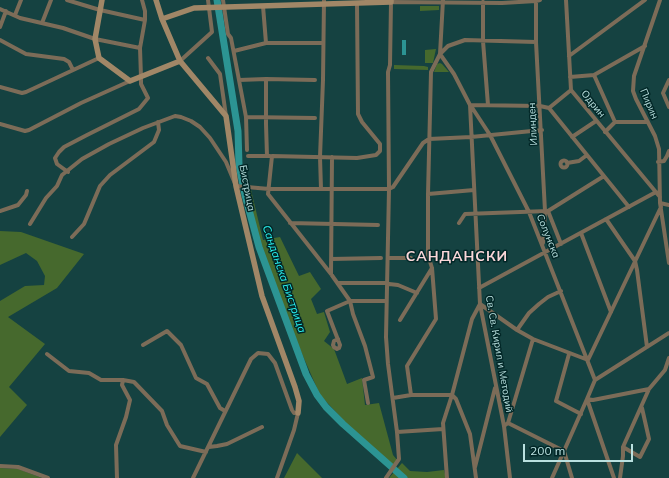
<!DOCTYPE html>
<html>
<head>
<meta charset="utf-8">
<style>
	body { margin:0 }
	#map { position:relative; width:669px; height:478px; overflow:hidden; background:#154241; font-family:Mulish,sans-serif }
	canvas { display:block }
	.scale { position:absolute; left:523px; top:444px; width:110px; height:18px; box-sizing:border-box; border:2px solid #bae1e0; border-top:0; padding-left:5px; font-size:12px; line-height:14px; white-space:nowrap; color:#bae1e0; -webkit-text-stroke:3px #022727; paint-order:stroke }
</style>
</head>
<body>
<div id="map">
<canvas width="669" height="478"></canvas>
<div class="scale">200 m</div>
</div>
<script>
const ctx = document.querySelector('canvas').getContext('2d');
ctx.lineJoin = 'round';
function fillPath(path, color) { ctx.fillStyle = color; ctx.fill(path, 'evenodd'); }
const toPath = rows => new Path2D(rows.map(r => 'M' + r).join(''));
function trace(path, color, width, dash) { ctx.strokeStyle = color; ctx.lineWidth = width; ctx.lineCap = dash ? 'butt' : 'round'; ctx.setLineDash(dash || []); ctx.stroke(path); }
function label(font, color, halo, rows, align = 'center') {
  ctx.font = font + ' Mulish,sans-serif'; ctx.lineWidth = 3; ctx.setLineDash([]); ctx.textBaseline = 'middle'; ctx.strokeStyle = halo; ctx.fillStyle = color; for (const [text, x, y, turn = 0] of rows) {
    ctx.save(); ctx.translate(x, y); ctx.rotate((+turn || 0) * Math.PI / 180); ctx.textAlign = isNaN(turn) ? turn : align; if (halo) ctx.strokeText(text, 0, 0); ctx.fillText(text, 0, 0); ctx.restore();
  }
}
const green = toPath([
	[420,6,439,6,439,10,420,11],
	[436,49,433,63,425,63,425,50],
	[440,63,442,64,449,72,434,72,437,64],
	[394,65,424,66,428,67,428,70,394,69],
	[246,190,251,190,263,240,280,237,299,276,310,272,321,289,311,299,317,314,324,312,330,332,324,341,334,349,347,384,362,378,365,405,379,403,393,455,398,461,393,465,360,438,320,395,285,315,259,241],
	[0,231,21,232,84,254,57,288,8,317,45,344,9,387,27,405,0,437,0,301,25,286,44,285,45,276,37,261,26,253,0,265],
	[297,453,322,478,284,478],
	[402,463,410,471,427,472,444,470,446,478,389,478],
	[0,468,18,469,42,478,0,478]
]);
const water = toPath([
	[402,40,406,40,406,55,402,55]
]);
const river = toPath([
	[217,0,238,131,239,165,245,195,259,247,306,374,317,395,326,407,343,424,404,478]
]);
const street = toPath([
	[67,0,100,10,145,20],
	[223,0,228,34,231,38,246,117,247,150],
	[536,0,536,42,545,211,543,243],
	[566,0,571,90,660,197],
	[660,0,634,76,633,91,636,99,655,136,659,149,660,203,669,263],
	[483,2,483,41,488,105],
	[357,3,358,114,362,122,380,144,380,151,376,155,357,158,272,156,268,194,331,274,350,301,353,314,365,346,373,377,364,380,368,403],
	[263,6,266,43],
	[0,9,20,18,63,28,95,39,140,48],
	[15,15,21,0],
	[42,23,51,0],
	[0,27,6,11],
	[0,40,26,54,64,59,69,62,73,70],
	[234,51,266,43,323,43],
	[440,54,454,74,470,105,480,304,504,426,510,478],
	[440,54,448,46,465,40,536,42],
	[569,56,645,0],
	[208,58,220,74,226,116],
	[180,61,212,32,208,0],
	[594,75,615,122],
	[570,77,594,75,645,46],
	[266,79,266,124,267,156],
	[239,80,266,79,315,80],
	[669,80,663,93,669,107],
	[0,87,22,93,26,92,99,58],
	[470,105,540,106,549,108],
	[471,106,490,135,529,212,595,380],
	[549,108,629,207],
	[549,108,571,90],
	[246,117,315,118],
	[0,124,25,131,29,130,81,103,130,81],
	[605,132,615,122,648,122],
	[572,137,596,121],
	[429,139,471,137,542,130],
	[248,156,270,156],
	'560.5 164a3.5 3.5 0 1 1 7 0a3.5 3.5 0 1 1-7 0Z',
	[658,162,664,161,667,156,669,151],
	[567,163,579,161,587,155],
	[68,172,57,164,55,158,59,152,64,147,87,135,139,109,148,98,141,84,141,77,140,48,145,20,145,11,142,0],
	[321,189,320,157,323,80,324,0],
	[389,189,393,187,423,143,429,139],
	[428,194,474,190],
	[660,203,669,205],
	[0,211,18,205,26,195,27,191],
	[548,211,561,244],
	[606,219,635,261,637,270,647,347],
	[290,223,378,225],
	[459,223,465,214,548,211,604,176],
	[30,224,46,198,57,186,62,175,82,159,109,144,143,128,175,116,181,117,191,121,200,127,210,138,226,162,236,186,269,189,389,189],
	[581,233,611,312],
	[72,237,84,224,100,186,110,175,154,142,159,130,158,122],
	[388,258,411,258],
	[331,259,381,258],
	[331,274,332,157],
	[338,283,387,283],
	[389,284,398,285,417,293],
	[479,288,656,192],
	[400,320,432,268],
	[517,330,529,313,539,304,548,297,561,291],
	[338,339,334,341,333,345,334,347,337,349,339,348,340,345,327,311,350,301,386,301],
	[143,345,167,331,181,345,196,378,207,384,220,408,225,411],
	[47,354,69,371,89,373,101,380,123,380],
	[569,354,556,401,581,414],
	[595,380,669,333],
	[595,380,587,399,593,400,649,389],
	[411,395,407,366,436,319,432,268,428,255,428,194,431,72,440,54,443,0],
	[393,398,411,395,452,395,456,399,470,434,476,478],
	[508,423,564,451],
	[504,426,508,423,533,339],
	[397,432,443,429],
	[209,447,217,446,227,444,262,427],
	[623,447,640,457,649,439,642,408],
	[564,451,572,478],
	[0,466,18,467,48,478],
	[475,467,495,388],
	[117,478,116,445,126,417,130,400,122,385,123,380,134,382,162,411,167,425,180,446,206,452],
	[193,478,251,359,258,353,268,354,275,363,292,410,294,413,298,413,294,430,277,478],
	[386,478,399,459,397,432,388,364,386,337,389,189,388,72,390,65,391,2,502,3,536,1,540,0],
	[447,478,443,423,452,395,472,319,480,304,517,330,533,339,588,360,661,207],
	[552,478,587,399,614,478],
	[620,478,623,456,623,447,649,389,665,370,669,358]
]);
const secondary = toPath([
	[102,0,95,39,99,58,130,81,180,61],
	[156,0,162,19,180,61,226,116,236,186,262,296,295,387,299,401,298,413],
	[162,19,194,8,391,2,391,0]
]);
const streetNames = [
	["Одрин",593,104,51],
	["Пирин",649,104,67],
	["Илинден",533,124,-93],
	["Бистрица",247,188,79],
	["Солунска",548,236,68],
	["Св. Св. Кирил и Методий",499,354,80]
];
const waterNames = [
	["Санданска Бистрица",284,279,71]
];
const districtNames = [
	["САНДАНСКИ",457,257]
];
fillPath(green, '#46692d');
fillPath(water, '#2c9493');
trace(river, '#2c9493', 7);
trace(street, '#7c6c58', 4);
trace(secondary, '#a18767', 5.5);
label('10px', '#bae1e0', '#022727', streetNames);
label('italic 11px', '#2af8f6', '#022727', waterNames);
ctx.letterSpacing = '1px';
label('bold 14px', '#fad7d9', '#022727', districtNames);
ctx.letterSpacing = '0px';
</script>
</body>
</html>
